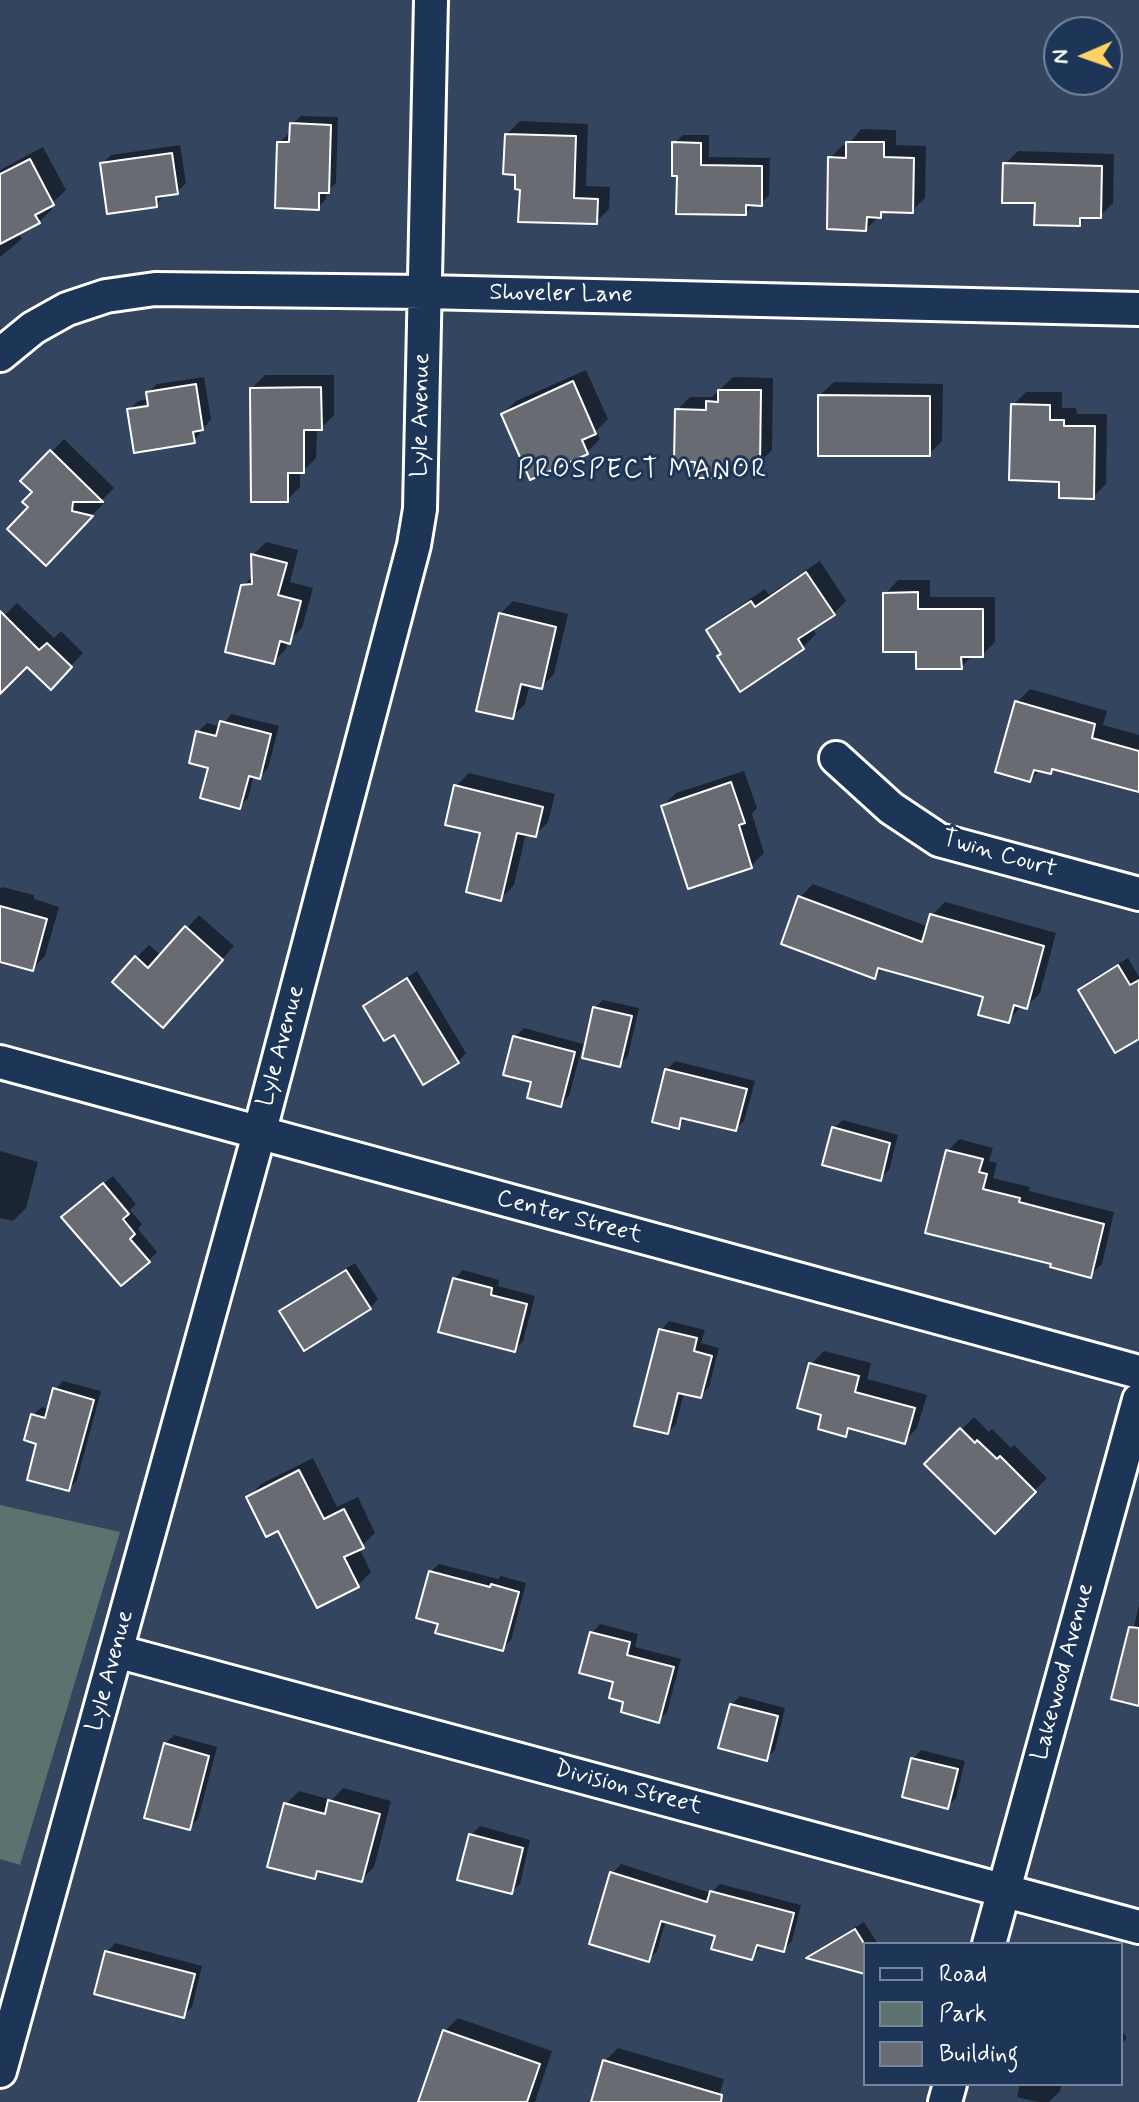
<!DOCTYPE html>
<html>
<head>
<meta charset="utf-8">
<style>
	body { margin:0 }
	#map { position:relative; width:1139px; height:2102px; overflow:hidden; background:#34455f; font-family:Mynerve,sans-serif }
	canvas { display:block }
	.legend { position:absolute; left:863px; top:1942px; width:260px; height:144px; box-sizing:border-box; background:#1d3557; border:2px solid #77869a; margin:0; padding:10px 14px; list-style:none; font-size:24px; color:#fff }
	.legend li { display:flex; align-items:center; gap:16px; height:40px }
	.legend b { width:40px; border:2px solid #77869a }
	.north { position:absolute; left:1043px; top:16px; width:80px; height:80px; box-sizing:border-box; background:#1d3557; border:2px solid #77869a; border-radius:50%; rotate:268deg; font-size:22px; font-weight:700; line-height:32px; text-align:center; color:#fff }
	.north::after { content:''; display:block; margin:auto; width:28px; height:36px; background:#ffd166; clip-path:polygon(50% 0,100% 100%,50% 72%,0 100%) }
</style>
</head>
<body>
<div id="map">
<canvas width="1139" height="2102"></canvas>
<ul class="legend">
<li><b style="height:10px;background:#1d3557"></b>Road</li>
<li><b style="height:22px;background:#5c726e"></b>Park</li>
<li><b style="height:22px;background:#686b72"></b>Building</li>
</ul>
<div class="north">N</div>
</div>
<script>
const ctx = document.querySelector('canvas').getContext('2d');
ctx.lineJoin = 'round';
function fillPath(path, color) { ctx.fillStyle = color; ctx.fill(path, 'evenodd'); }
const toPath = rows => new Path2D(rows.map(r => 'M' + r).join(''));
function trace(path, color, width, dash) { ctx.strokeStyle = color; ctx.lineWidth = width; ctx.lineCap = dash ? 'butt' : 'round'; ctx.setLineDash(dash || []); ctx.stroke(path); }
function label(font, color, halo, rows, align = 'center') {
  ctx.font = font + ' Mynerve,sans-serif'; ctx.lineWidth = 6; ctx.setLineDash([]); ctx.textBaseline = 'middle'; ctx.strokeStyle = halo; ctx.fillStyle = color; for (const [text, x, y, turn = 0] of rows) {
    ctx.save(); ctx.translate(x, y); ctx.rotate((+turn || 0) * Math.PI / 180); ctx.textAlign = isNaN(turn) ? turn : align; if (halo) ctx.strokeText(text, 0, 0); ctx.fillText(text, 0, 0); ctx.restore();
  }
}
const green = toPath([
	[0,1505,120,1532,20,1865,0,1859]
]);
const shadow = toPath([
	[301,116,338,117,336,183,327,191,326,199,318,208,279,143,288,134,292,134,292,124],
	[520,121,588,124,586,186,610,187,609,209,596,222,522,188,507,134],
	[861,129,896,130,896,145,926,146,925,198,912,211,886,210,866,229,830,158,843,145,848,145],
	[683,135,709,135,709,157,770,158,769,195,761,204,754,204,745,213,679,174,674,143],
	[180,145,186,183,177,192,165,194,156,205,102,164,111,155],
	[43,147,66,190,50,205,52,209,39,222,18,232,22,239,0,257,0,170],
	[1018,151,1114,154,1113,203,1100,216,1087,216,1079,224,1037,201,1005,164],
	[586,370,608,419,596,431,600,439,587,452,503,414,516,401],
	[265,375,334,375,334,415,321,428,317,428,316,458,303,471,300,471,300,487,287,500,252,388],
	[204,377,211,419,194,441,129,410,138,401,149,399,148,393,157,384],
	[158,402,158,406,136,410,136,406],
	[733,377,773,378,772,450,759,463,733,463,720,476,677,410,690,397,712,397],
	[834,382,943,384,942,441,929,454,820,395],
	[1026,392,1062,392,1062,408,1076,408,1077,414,1107,414,1106,484,1093,497,1061,480,1013,405],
	[64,439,114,488,100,502,104,503,46,563,31,507,34,492,23,481],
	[266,542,298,550,290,582,313,588,302,628,288,641,286,649,273,662,243,586,253,576,253,555],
	[820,561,846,601,833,614,812,628,816,634,803,647,741,689,723,653,709,631,722,618,765,589,769,595],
	[898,580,930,580,930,597,995,597,995,642,982,655,973,655,961,667,918,650,885,594],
	[513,601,568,614,554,674,541,687,530,684,525,704,512,717,500,614],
	[17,603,54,638,61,631,83,653,51,687,27,664,0,692,0,620],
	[1030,689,1107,711,1103,725,1139,735,1139,790,1055,767,1050,772,1041,769,1030,780,1017,702],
	[231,714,279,726,268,768,260,777,254,775,248,798,240,806,210,766,198,732,207,723,221,727],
	[744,771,757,808,752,814,764,853,751,866,663,806,676,793],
	[469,773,555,794,548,822,535,835,526,833,514,885,501,898,482,832,456,786],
	[813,884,929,927,932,915,945,902,1056,933,1040,993,1027,1006,1022,1005,1008,1021,985,995,883,968,874,977,800,897],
	[2,887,34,895,34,899,59,907,45,956,32,969,0,960,0,889],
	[199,915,234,946,175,1012,136,958,149,945,162,956],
	[1128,958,1139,977,1139,1037,1080,990,1089,981],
	[417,971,466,1053,458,1062,394,1033,365,1006,374,998],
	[603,1000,639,1008,628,1056,619,1065,595,1008],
	[524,1028,583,1044,569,1096,561,1105,533,1081,515,1037],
	[675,1061,755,1081,744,1121,736,1129,687,1117,678,1127,667,1070],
	[843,1120,898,1135,889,1170,880,1179,834,1128],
	[959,1139,993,1148,989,1161,997,1163,993,1178,1030,1187,1029,1191,1114,1212,1102,1264,1090,1275,1053,1263,928,1231,948,1151],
	[0,1151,38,1162,26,1208,13,1221,0,1218],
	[113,1176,136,1204,130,1210,142,1224,138,1229,157,1252,148,1261,73,1209],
	[355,1263,378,1299,370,1308,282,1312,290,1303],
	[463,1270,499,1280,498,1286,535,1296,523,1341,514,1350,454,1279],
	[669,1321,705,1330,701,1343,719,1348,709,1387,700,1396,684,1392,676,1424,668,1432,661,1330],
	[824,1351,871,1363,867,1379,927,1395,917,1428,904,1442,853,1427,845,1435,824,1414,811,1364],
	[63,1381,101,1391,77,1480,69,1489,39,1442,33,1415,42,1407,49,1409,55,1390],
	[974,1417,989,1432,992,1429,1011,1448,1014,1445,1047,1478,995,1531,927,1464],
	[313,1458,337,1507,358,1497,375,1533,359,1548,371,1572,358,1585,317,1606,279,1529,249,1497,261,1484],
	[439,1564,498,1579,501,1576,526,1583,511,1640,502,1649,440,1622,430,1572],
	[1139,1605,1139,1704,1131,1639],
	[600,1624,638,1634,635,1647,681,1659,667,1712,659,1720,626,1701,592,1633],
	[740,1696,785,1708,775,1750,766,1759,731,1705],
	[174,1735,217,1747,198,1819,189,1828,165,1744],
	[921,1750,965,1761,956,1798,948,1807,913,1759],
	[343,1788,391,1801,374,1867,361,1880,321,1870,314,1877,286,1804,299,1791,332,1800],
	[480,1826,530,1840,520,1884,511,1892,471,1835],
	[621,1864,711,1893,720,1884,801,1905,792,1941,783,1950,762,1944,752,1958,717,1934,666,1920,657,1951,649,1960,591,1943,612,1873],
	[864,1922,878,1944,865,1944,865,1971,810,1957,817,1950],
	[115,1943,202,1966,192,2007,184,2015,107,1952],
	[458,2018,552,2051,535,2102,421,2102,445,2031],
	[1121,2029,1127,2038,1121,2044],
	[618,2048,724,2079,717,2102,593,2102,605,2061],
	[1020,2084,1062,2084,1060,2091,1049,2102,1038,2102,1017,2097]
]);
const building = toPath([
	[290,123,331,125,329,193,319,193,319,210,275,208,277,142,289,142,290,123],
	[505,134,576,136,574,198,598,199,597,224,518,222,520,190,515,189,515,175,503,174,505,134],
	[672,142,701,143,701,165,762,166,762,206,746,205,746,215,676,214,677,176,672,176,672,142],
	[846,142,884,142,884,157,914,158,913,213,881,212,881,218,867,217,866,231,827,229,828,157,846,158,846,142],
	[172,153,178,194,156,197,157,207,107,214,100,163,172,153],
	[30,159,54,205,35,215,40,223,0,244,0,174,30,159],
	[1003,163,1102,166,1101,218,1080,218,1080,226,1034,225,1035,203,1002,203,1003,163],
	[573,381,596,434,582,440,588,454,530,480,501,414,573,381],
	[196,384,203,430,193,432,195,443,134,453,127,409,148,406,146,392,196,384],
	[321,387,322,430,304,430,304,473,288,473,288,502,251,502,250,388,321,387],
	[718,390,761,390,760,465,721,465,721,478,694,478,695,462,674,461,675,409,706,410,706,401,718,402,718,390],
	[818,395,930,396,930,456,818,456,818,395],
	[1011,404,1050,405,1050,420,1064,420,1064,426,1095,426,1094,499,1059,498,1059,482,1009,480,1011,404],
	[50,450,103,502,73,502,72,511,93,516,46,566,7,529,28,507,22,502,32,492,20,481,50,450],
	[251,554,287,563,278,595,301,601,290,644,280,641,274,664,225,652,241,585,252,584,251,554],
	[806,572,835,615,798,639,804,649,740,692,717,656,721,654,706,630,751,601,755,607,806,572],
	[918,592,918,609,983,609,983,657,961,657,962,669,916,669,916,652,883,652,883,593,918,592],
	[0,611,39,650,47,643,72,667,51,690,27,667,0,694,0,611],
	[499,613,556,627,542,689,521,684,513,719,476,711,499,613],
	[1015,701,1095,724,1092,738,1139,751,1139,792,1052,769,1051,774,1034,770,1030,782,995,772,1015,701],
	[220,721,271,734,260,779,249,776,240,809,200,798,208,768,189,763,196,731,216,736,220,721],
	[731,782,745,823,739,825,752,868,688,889,661,806,731,782],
	[454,785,543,807,536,837,517,833,501,901,466,892,480,833,445,825,454,785],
	[798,896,922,942,930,914,1044,946,1027,1009,1014,1005,1009,1023,978,1015,983,997,878,968,875,979,781,944,798,896],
	[0,906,47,919,33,971,0,962,0,906],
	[185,926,223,960,163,1028,112,982,135,956,148,968,185,926],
	[1118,965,1130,985,1139,980,1139,1039,1115,1053,1078,990,1118,965],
	[407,978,459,1063,423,1085,394,1035,384,1041,363,1006,407,978],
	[593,1007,632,1016,620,1067,582,1058,593,1007],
	[513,1036,575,1052,561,1107,527,1098,531,1082,503,1075,513,1036],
	[665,1069,747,1089,736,1131,681,1118,679,1129,652,1122,665,1069],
	[832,1127,890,1143,881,1181,822,1165,832,1127],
	[946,1150,983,1159,979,1172,987,1174,983,1189,1020,1198,1019,1202,1104,1224,1091,1278,1050,1267,1051,1264,925,1233,946,1150],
	[103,1183,129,1214,123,1219,135,1234,130,1239,150,1262,121,1286,61,1217,103,1183],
	[346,1270,371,1309,304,1351,279,1311,346,1270],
	[453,1278,492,1288,491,1295,527,1304,515,1352,438,1332,453,1278],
	[659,1329,697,1338,694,1351,712,1356,701,1398,678,1393,668,1434,634,1426,659,1329],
	[809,1363,859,1376,855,1392,915,1408,905,1444,848,1428,846,1437,818,1429,821,1415,797,1408,809,1363],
	[53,1388,94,1400,69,1491,27,1480,36,1444,24,1440,31,1414,45,1418,53,1388],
	[960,1428,975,1443,977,1440,997,1459,1000,1456,1036,1492,995,1534,924,1464,960,1428],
	[299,1470,324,1519,344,1509,364,1548,344,1557,359,1587,317,1608,278,1531,266,1537,246,1497,299,1470],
	[429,1571,490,1587,491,1584,519,1592,503,1651,435,1633,438,1624,416,1618,429,1571],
	[1129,1627,1139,1628,1139,1706,1111,1699,1129,1627],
	[590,1632,630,1642,627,1655,674,1667,659,1723,621,1712,623,1702,609,1698,613,1682,579,1673,590,1632],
	[730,1704,778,1716,767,1761,718,1748,730,1704],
	[164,1743,209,1756,190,1830,144,1818,164,1743],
	[911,1758,958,1769,948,1809,902,1797,911,1758],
	[328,1800,380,1814,362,1882,317,1871,315,1879,267,1867,284,1803,325,1814,328,1800],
	[469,1834,523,1848,512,1894,457,1880,469,1834],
	[610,1872,707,1902,710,1891,794,1913,784,1952,757,1945,752,1960,711,1949,715,1936,661,1921,649,1962,589,1944,610,1872],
	[855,1929,865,1945,865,1974,806,1958,855,1929],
	[105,1951,195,1974,184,2018,94,1994,105,1951],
	[443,2030,540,2064,527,2102,418,2102,443,2030],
	[603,2060,722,2095,721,2102,591,2102,603,2060]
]);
const minor = toPath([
	[0,355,33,328,67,309,106,296,155,289,425,292,1139,309],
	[836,758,891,808,939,840,1139,894],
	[0,1062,1139,1372],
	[116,1651,1139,1927],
	[989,1944,1139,1400],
	[0,2071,259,1134,414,545,420,509,431,0],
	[945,2102,950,2084]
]);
const streetNames = [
	["Shoveler Lane",561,295,1],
	["Lyle Avenue",422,415,-89],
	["Twin Court",999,855,16],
	["Lyle Avenue",282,1046,-75],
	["Center Street",569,1218,15],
	["Lyle Avenue",111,1671,-75],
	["Lakewood Avenue",1064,1672,-75],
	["Division Street",628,1789,15]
];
const neighbourhoodNames = [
	["PROSPECT MANOR",643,472]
];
fillPath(green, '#5c726e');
fillPath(shadow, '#0007');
fillPath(building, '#686b72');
trace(building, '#fff', 2);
trace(minor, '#fff', 38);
trace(minor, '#1d3557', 32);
label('24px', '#fff', '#1d3557', streetNames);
ctx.letterSpacing = '2px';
label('26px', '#fff', '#1d3557', neighbourhoodNames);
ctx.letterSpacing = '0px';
</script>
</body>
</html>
